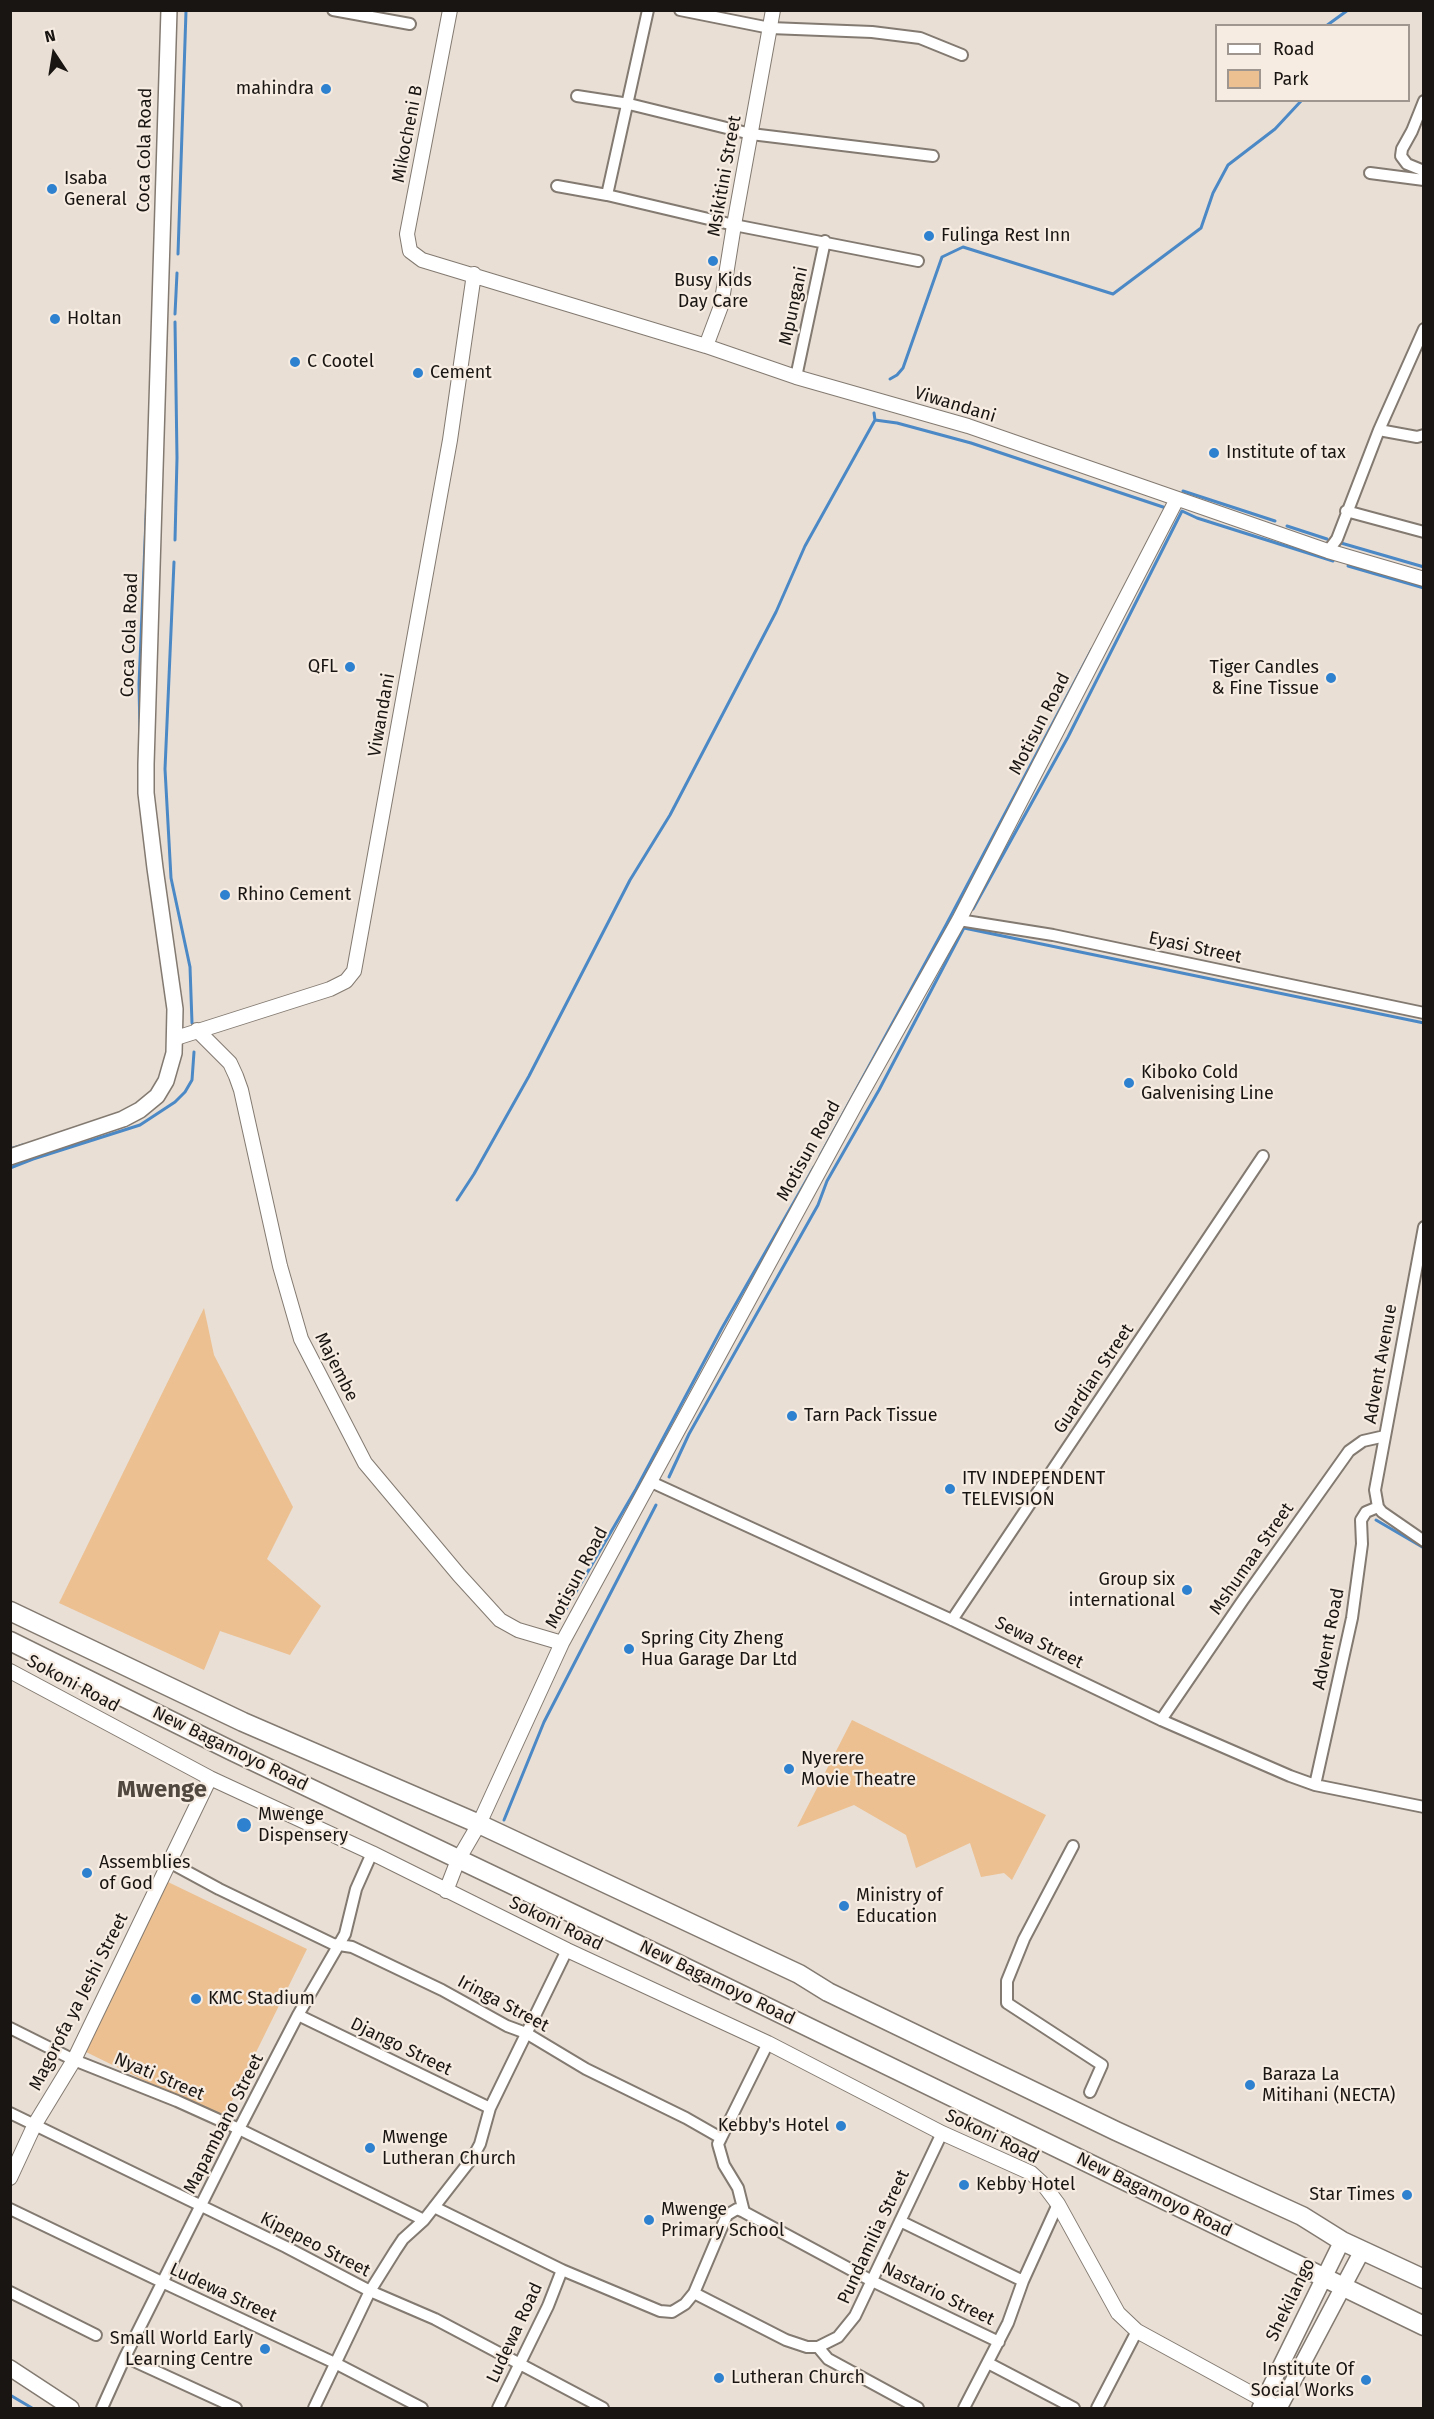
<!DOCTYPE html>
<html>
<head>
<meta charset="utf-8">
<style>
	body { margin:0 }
	#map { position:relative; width:1434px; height:2419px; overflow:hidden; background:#e9dfd5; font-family:"Fira Sans",sans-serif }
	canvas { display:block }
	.frame { position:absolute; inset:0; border:12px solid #191512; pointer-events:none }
	.legend { position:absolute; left:1215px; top:24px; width:195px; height:78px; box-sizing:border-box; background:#f7ece2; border:2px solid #9e968f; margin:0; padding:8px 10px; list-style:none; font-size:18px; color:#191512 }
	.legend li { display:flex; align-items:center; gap:12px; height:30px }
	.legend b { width:30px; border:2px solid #9e968f }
	.north { position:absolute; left:24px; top:24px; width:60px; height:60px; -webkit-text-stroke:4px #f7ece2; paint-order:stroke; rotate:348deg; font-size:16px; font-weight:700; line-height:24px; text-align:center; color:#191512 }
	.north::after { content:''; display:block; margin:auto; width:21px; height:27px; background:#191512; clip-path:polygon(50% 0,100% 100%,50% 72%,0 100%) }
</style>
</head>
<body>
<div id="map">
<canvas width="1434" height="2419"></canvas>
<div class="frame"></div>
<ul class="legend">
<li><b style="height:8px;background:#fff"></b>Road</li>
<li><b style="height:16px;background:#ecc091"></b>Park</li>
</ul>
<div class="north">N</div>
</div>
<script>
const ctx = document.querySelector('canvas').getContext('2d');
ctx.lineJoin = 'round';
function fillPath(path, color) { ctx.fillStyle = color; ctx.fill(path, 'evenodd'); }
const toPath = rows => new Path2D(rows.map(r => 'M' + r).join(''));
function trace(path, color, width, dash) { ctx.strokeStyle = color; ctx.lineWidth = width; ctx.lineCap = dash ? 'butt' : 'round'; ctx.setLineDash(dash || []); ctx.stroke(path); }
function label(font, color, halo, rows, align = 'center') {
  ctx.font = font + ' "Fira Sans",sans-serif'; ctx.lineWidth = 4.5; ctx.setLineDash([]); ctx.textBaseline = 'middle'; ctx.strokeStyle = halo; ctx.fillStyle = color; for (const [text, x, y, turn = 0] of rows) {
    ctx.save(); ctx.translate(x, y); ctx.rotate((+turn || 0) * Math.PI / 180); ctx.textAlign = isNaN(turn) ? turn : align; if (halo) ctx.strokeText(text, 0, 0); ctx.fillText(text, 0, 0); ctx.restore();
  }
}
const green = toPath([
	[204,1308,214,1355,293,1507,267,1559,321,1606,290,1655,220,1631,204,1670,59,1603],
	[852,1720,1046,1815,1012,1880,1004,1873,981,1877,970,1843,916,1868,906,1835,854,1805,797,1827],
	[168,1882,307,1949,223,2119,84,2051]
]);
const stream = toPath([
	[1326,26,1348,10],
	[178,254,186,11],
	[175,314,177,273],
	[890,379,897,375,903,368,942,257,963,247,1113,294,1201,228,1213,193,1228,165,1275,129,1302,100],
	[875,420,897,423,971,443,1166,508],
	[1183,491,1275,521],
	[1287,526,1327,539],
	[175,540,177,458,175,322],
	[1341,543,1424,567],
	[174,562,165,769,171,878,190,967,192,1023],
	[1348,566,1424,588],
	[140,734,139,684,147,495],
	[973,909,1068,737,1182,511,1197,518,1333,561],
	[964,928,1424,1023],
	[10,1149,23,1145],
	[820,1156,946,925,1092,649],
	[10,1168,33,1159,140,1125,175,1102,185,1092,192,1080,194,1052],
	[457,1200,474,1174,529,1076,630,880,670,815,776,612,805,546,875,420,874,413],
	[669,1477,689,1434,818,1205,827,1181,879,1090,966,924],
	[1376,1520,1424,1548],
	[556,1626,636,1489,722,1328,814,1167],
	[504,1820,544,1722,656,1505],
	[10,2395,32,2408]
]);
const minor = toPath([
	[333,10,410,24],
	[680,10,770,28,872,32,920,38,962,55],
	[577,96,629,104,751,134,933,156],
	[1424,101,1412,131,1402,149,1401,156,1407,164,1424,171],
	[1370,173,1424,180],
	[557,186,607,195,734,225,918,261],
	[607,195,648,10],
	[796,377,825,241],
	[1379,430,1417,437,1424,435],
	[1346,511,1424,532],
	[1328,551,1337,539,1379,430,1424,329],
	[959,920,1053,935,1424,1013],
	[1424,1227,1375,1490,1378,1507,1382,1512,1424,1541],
	[649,1481,952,1620,1161,1720,1290,1776,1315,1785,1424,1807],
	[952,1620,1263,1156],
	[1161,1720,1243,1600,1349,1451,1363,1441,1385,1436],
	[1315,1785,1352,1618,1362,1544,1361,1520,1366,1512,1378,1507],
	[1073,1846,1024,1939,1007,1981,1007,2003,1102,2065,1090,2092],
	[171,1863,219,1889,333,1944,352,1947,442,1990,507,2026,526,2033,586,2069,686,2118,721,2138,768,2043],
	[298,2015,490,2108],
	[10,2028,74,2060,177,2101,239,2129,424,2220],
	[10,2113,286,2247,370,2291,435,2319,603,2408],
	[721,2138,718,2144,724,2165,738,2188,744,2212,872,2281,999,2342],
	[434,2207,562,2270,660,2311,672,2312,685,2304,694,2293,727,2215,737,2209,744,2212],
	[10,2209,164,2283,337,2364,422,2408],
	[900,2221,1023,2281],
	[10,2292,96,2335],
	[694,2293,786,2340,807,2347,818,2347,838,2337,855,2316,942,2133],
	[818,2347,828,2359,918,2408],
	[125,2357,236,2408],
	[988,2363,1074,2408],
	[102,2408,125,2357,239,2129,298,2015,345,1934,356,1889,372,1853],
	[314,2408,370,2291,395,2251,403,2239,424,2220,473,2157,480,2144,490,2108,567,1950],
	[498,2408,548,2306,562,2270],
	[964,2408,1008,2323,1023,2281,1058,2204],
	[1097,2408,1137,2331]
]);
const tertiary = toPath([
	[450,10,407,234,410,251,422,260,706,346,796,377,968,426,1328,551,1424,579],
	[706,346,721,306,734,225,773,10],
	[197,1030,230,1063,236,1076,241,1090,280,1266,301,1339,365,1463,459,1575,500,1620,518,1630,562,1643],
	[176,1038,330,989,346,981,354,971,450,440,474,274],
	[10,1671,210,1778,372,1853,567,1950,768,2043,942,2133,1031,2173,1043,2184,1058,2204,1118,2313,1137,2331,1278,2408],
	[446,1891,458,1860,479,1824,562,1643,858,1100,959,920,1177,499],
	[10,2178,35,2124,74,2060,210,1778]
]);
const secondary = toPath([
	[10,1157,123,1119,140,1110,157,1096,166,1081,174,1053,175,1009,155,868,146,793,146,764,169,10],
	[10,2368,71,2408],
	[1260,2408,1342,2241],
	[1279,2408,1362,2251]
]);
const trunk = toPath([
	[10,1611,243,1722,479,1824,799,1974,828,1992,1116,2131,1302,2216,1342,2241,1424,2279],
	[10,1641,232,1751,670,1960,1424,2326]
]);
const markers = [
	[326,89,6,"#2d81cf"],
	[52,189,6,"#2d81cf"],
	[929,236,6,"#2d81cf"],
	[713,261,6,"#2d81cf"],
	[55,319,6,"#2d81cf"],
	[295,362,6,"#2d81cf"],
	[418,373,6,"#2d81cf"],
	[1214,453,6,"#2d81cf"],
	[350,667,6,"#2d81cf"],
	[1331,678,6,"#2d81cf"],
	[225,895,6,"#2d81cf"],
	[1129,1083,6,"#2d81cf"],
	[792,1416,6,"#2d81cf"],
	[950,1489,6,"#2d81cf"],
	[1187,1590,6,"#2d81cf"],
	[629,1649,6,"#2d81cf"],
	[789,1769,6,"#2d81cf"],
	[244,1825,8,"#2d81cf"],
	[87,1873,6,"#2d81cf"],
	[844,1906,6,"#2d81cf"],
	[196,1999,6,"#2d81cf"],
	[1250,2085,6,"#2d81cf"],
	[841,2126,6,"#2d81cf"],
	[370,2148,6,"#2d81cf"],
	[964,2185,6,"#2d81cf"],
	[1407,2195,6,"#2d81cf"],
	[649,2220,6,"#2d81cf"],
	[265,2349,6,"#2d81cf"],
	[719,2378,6,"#2d81cf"],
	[1366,2380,6,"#2d81cf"]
];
const poiNames = [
	["mahindra",314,89,"right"],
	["Isaba",64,179],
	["General",64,200],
	["Fulinga Rest Inn",941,236],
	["Busy Kids",713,281,"center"],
	["Day Care",713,302,"center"],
	["Holtan",67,319],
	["C Cootel",307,362],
	["Cement",430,373],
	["Institute of tax",1226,453],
	["QFL",338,667,"right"],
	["Tiger Candles",1319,668,"right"],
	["& Fine Tissue",1319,689,"right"],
	["Rhino Cement",237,895],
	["Kiboko Cold",1141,1073],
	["Galvenising Line",1141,1094],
	["Tarn Pack Tissue",804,1416],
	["ITV INDEPENDENT",962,1479],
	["TELEVISION",962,1500],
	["Group six",1175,1580,"right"],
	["international",1175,1601,"right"],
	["Spring City Zheng",641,1639],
	["Hua Garage Dar Ltd",641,1660],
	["Nyerere",801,1759],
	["Movie Theatre",801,1780],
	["Mwenge",258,1815],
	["Dispensery",258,1836],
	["Assemblies",99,1863],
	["of God",99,1884],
	["Ministry of",856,1896],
	["Education",856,1917],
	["KMC Stadium",208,1999],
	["Baraza La",1262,2075],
	["Mitihani (NECTA)",1262,2096],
	["Kebby's Hotel",829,2126,"right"],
	["Mwenge",382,2138],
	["Lutheran Church",382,2159],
	["Kebby Hotel",976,2185],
	["Star Times",1395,2195,"right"],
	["Mwenge",661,2210],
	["Primary School",661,2231],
	["Small World Early",253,2339,"right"],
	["Learning Centre",253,2360,"right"],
	["Institute Of",1354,2370,"right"],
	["Social Works",1354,2391,"right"],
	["Lutheran Church",731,2378]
];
const streetNames = [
	["Mikocheni B",408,134,-79],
	["Coca Cola Road",145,150,-89],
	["Msikitini Street",725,176,-80],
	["Mpungani",794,306,-78],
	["Viwandani",955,405,17],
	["Coca Cola Road",130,635,-88],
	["Viwandani",382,715,-80],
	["Motisun Road",1040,724,-63],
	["Eyasi Street",1195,948,12],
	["Motisun Road",809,1151,-61],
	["Advent Avenue",1381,1364,-80],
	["Majembe",336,1367,63],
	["Guardian Street",1094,1379,-56],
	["Mshumaa Street",1252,1559,-55],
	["Motisun Road",577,1578,-62],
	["Advent Road",1329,1639,-79],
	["Sewa Street",1039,1643,26],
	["Sokoni Road",73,1684,28],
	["New Bagamoyo Road",230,1749,26],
	["Sokoni Road",556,1924,26],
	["New Bagamoyo Road",717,1983,26],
	["Magorofa ya Jeshi Street",79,2002,-63],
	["Iringa Street",503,2004,28],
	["Django Street",401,2047,26],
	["Nyati Street",159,2077,23],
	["Mapambano Street",224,2124,-63],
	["Sokoni Road",992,2137,26],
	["New Bagamoyo Road",1154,2195,26],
	["Pundamilia Street",874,2237,-65],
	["Kipepeo Street",315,2245,27],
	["Ludewa Street",223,2293,25],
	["Nastario Street",938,2294,26],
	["Shekilango",1291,2300,-64],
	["Ludewa Road",515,2333,-65]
];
const districtNames = [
	["Mwenge",162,1790]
];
fillPath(green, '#ecc091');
trace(stream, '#4b88c6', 3);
trace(minor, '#837a71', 14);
trace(tertiary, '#837a71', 16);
trace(secondary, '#837a71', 18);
trace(trunk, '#837a71', 21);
trace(minor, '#fff', 10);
trace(tertiary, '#fff', 14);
trace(secondary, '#fff', 15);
trace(trunk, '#fff', 18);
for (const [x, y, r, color] of markers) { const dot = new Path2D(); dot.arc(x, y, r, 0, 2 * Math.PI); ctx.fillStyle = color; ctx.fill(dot); trace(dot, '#f7ece2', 2); }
label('18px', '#191512', '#f7ece2', poiNames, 'left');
label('18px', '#191512', '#f7ece2', streetNames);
label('bold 24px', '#514940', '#f7ece2', districtNames);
</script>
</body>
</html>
